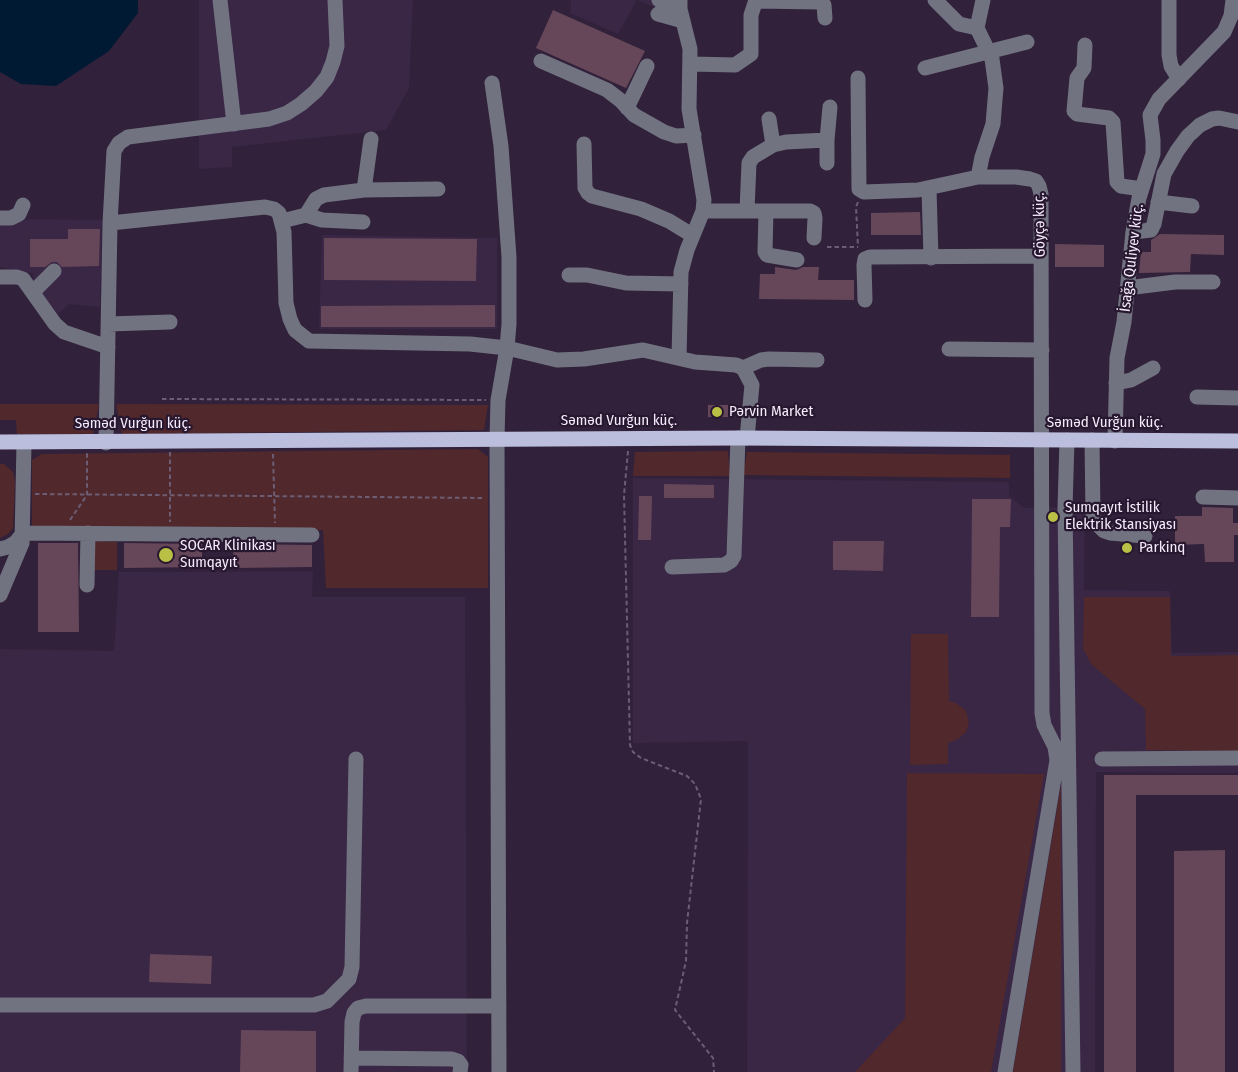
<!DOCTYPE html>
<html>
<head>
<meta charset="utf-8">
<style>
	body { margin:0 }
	canvas { display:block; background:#31213a }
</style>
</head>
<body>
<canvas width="1238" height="1072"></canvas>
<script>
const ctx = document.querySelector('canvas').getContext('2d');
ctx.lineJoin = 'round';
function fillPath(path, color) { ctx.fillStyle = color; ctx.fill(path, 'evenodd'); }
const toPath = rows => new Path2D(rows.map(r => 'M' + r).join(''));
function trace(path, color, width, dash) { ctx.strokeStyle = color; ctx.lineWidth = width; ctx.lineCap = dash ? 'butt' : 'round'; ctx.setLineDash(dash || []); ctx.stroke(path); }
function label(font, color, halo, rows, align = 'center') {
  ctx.font = font + ' "Fira Sans Condensed",sans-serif'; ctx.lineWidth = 4.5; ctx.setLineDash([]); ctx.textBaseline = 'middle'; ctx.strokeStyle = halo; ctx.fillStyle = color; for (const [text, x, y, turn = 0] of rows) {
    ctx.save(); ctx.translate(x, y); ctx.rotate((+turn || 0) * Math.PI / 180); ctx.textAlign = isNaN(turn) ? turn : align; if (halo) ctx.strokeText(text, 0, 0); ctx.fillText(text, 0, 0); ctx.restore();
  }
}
const built = toPath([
	[199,0,413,0,409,88,386,130,232,147,232,167,199,169],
	[571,0,676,0,673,15,637,0,618,34,570,13],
	[29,219,102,220,100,307,69,304,58,314,34,284,33,273,0,267,0,225],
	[322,235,497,238,497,329,319,329],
	[633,478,1009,482,1009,496,1024,508,1085,507,1084,590,1170,591,1172,653,1238,652,1238,773,1096,772,1095,1072,747,1072,748,741,633,743],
	[313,571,312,597,465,597,467,1072,0,1072,0,649,114,651,119,572]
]);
const green = toPath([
	[0,404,99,404,93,434,17,434,16,420,0,420],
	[116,404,488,405,484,430,122,434],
	[478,449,488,457,488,588,326,588,323,530,32,526,32,460,42,454],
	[728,451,730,476,633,476,635,452],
	[747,452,1010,455,1010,478,743,475],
	[0,464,4,464,13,472,15,482,13,528,8,534,0,538],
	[93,541,117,542,117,570,92,570],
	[1084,597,1170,597,1171,656,1238,655,1238,751,1146,750,1145,709,1092,665,1083,649],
	[911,634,948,634,949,701,956,703,966,711,969,723,966,732,958,739,948,743,948,764,910,765],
	[907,773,1044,774,991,1072,855,1072,905,1018],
	[1061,785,1061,1072,1013,1072]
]);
const water = toPath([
	[0,0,138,0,138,13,109,51,56,86,21,84,0,72]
]);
const building = toPath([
	[553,10,645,51,626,88,536,48],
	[920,212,921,235,871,235,871,213],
	[68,229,100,229,99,266,62,267,57,262,52,262,45,267,30,267,30,239,68,239],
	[1160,234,1224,235,1224,255,1191,254,1190,272,1139,273,1141,252,1151,252,1151,240],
	[324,238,477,239,476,281,324,280],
	[1055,244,1104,245,1104,267,1055,267],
	[775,267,796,270,803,267,819,267,818,280,854,280,854,300,759,299,760,274,775,274],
	[495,305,495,327,321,327,321,306],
	[708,405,730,405,730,417,708,417],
	[664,484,714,485,714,498,664,498],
	[639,496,652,496,651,540,638,540],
	[972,499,1011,499,1010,527,1000,527,999,617,971,617],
	[1202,507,1233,508,1233,523,1238,523,1238,535,1234,535,1234,562,1205,562,1204,544,1175,545,1175,516,1202,516],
	[833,541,884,541,883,571,833,570],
	[38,543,78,543,79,632,38,632],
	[124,543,202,544,202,567,124,568],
	[233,544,312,545,312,567,234,568],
	[1104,775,1238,775,1238,795,1136,795,1136,1072,1104,1072],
	[1225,850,1225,1072,1174,1072,1174,851],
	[150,954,212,956,211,984,149,982],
	[241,1030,316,1031,316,1072,240,1072]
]);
const path = toPath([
	[858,202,856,207,858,247],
	[827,247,858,247],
	[162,399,486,400],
	[628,451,624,495,630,745,633,752,641,758,687,776,695,784,701,799,687,923,686,961,675,1010,713,1058,714,1072],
	[170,452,170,522],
	[273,454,275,523],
	[35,494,485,498],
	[70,520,87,495,87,453]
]);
const minor = toPath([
	[220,0,234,124],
	[659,0,680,9],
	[935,0,959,24,977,28],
	[983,0,977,28,992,59,996,88,993,124,982,157,978,177,1016,177,1030,179,1036,181,1039,186,1041,194,1042,713,1044,725,1055,747,1057,760,1005,1072],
	[1169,0,1169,55,1171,66,1179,79],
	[756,1,820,2,824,5,825,18],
	[658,14,683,21],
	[1085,45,1084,68,1077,78,1074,111,1077,114,1109,118,1113,122,1117,182,1121,186,1142,189],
	[541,61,607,90,620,100,634,115,664,132,676,136,694,135],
	[691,64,735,65,751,54,751,15,756,0],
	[925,68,1027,42],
	[858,78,859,189,864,192,918,190,978,177],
	[492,83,501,146,509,257,509,324,507,348,498,400,497,439,499,1072],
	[627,108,647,66],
	[769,119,773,145],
	[584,144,585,188,588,193,592,196,641,209,669,221,692,235],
	[827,163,827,140],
	[929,189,931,258],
	[364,190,438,189],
	[1158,202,1192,206],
	[703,211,747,211,749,163,753,157,773,145,786,142,827,140,830,107],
	[747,211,810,211,814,213,815,218,814,238],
	[766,211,765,252,767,255,797,260],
	[306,215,322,220,363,222],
	[0,218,11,218,19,214,23,205],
	[282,221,306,215,316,199,324,195,364,190,371,139],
	[110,223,265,207,274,209,279,213,284,232,286,303,290,319,295,330,309,341,470,344,507,348,557,360,584,359,643,350,695,362,736,365,743,368,752,385,747,438],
	[1133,232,1151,230,1154,224,1164,174,1177,151,1188,136,1200,125,1212,119,1219,118,1238,122],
	[569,275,587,275,626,283,681,284],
	[0,277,17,277,23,279,55,324,64,332,108,347],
	[1127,288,1175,282,1213,282],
	[33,292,54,271],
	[865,300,864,265,865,259,870,257,1041,256],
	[108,324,170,322],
	[949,349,1042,350],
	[679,358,681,272,687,250,703,211,704,200,689,109,690,49,680,9,680,0],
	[743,368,761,360,769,359,817,360],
	[1116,383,1131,380,1153,368],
	[1197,397,1238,398],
	[1067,440,1065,508,1073,1072],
	[1092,440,1093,515,1095,522,1104,531,1110,533,1145,536],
	[1115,441,1117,358,1124,322,1133,232,1139,198,1153,154,1153,140,1150,115,1159,99,1224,32,1231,16,1233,0],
	[106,443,110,223,114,151,119,143,128,137,269,119,287,113,301,104,316,91,327,77,333,62,337,46,335,0],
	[1203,497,1238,498],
	[0,549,8,547,16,542,23,533,312,535],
	[672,567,724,565,731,561,734,556,738,438],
	[87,585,88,533],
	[0,595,22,543,24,443],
	[1102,759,1238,758],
	[0,1005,314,1005,327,1001,349,979,352,967,356,759],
	[351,1058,452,1059,458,1061,461,1065,460,1072],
	[351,1072,352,1022,354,1013,358,1008,366,1006,499,1006]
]);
const major = toPath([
	[0,442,738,438,1238,441]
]);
const markers = [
	[717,412,6,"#bac045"],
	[1053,517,6,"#bac045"],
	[1127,548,6,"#bac045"],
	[166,555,8,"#bac045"]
];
const streetNames = [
	["Göyçə küç.",1040,225,-91],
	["İsağa Quliyev küç.",1132,258,-83],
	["Səməd Vurğun küç.",619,421],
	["Səməd Vurğun küç.",1105,423],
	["Səməd Vurğun küç.",133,424]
];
const poiNames = [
	["Pərvin Market",729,412],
	["Sumqayıt İstilik",1065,508],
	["Elektrik Stansiyası",1065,525],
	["SOCAR Klinikası",180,546],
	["Sumqayıt",180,563],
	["Parkinq",1139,548]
];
fillPath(built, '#3a2645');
fillPath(green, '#51282b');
fillPath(water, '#001a34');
fillPath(building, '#664759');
trace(path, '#6c5d74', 2, [4.5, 3]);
trace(minor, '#717381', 15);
trace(major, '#bbbedc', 15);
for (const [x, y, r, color] of markers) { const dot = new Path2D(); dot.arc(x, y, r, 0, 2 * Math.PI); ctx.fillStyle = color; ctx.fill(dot); trace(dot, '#27172f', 2); }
label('15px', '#f5eafb', '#27172f', streetNames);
label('15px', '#f5eafb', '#27172f', poiNames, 'left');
</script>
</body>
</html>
